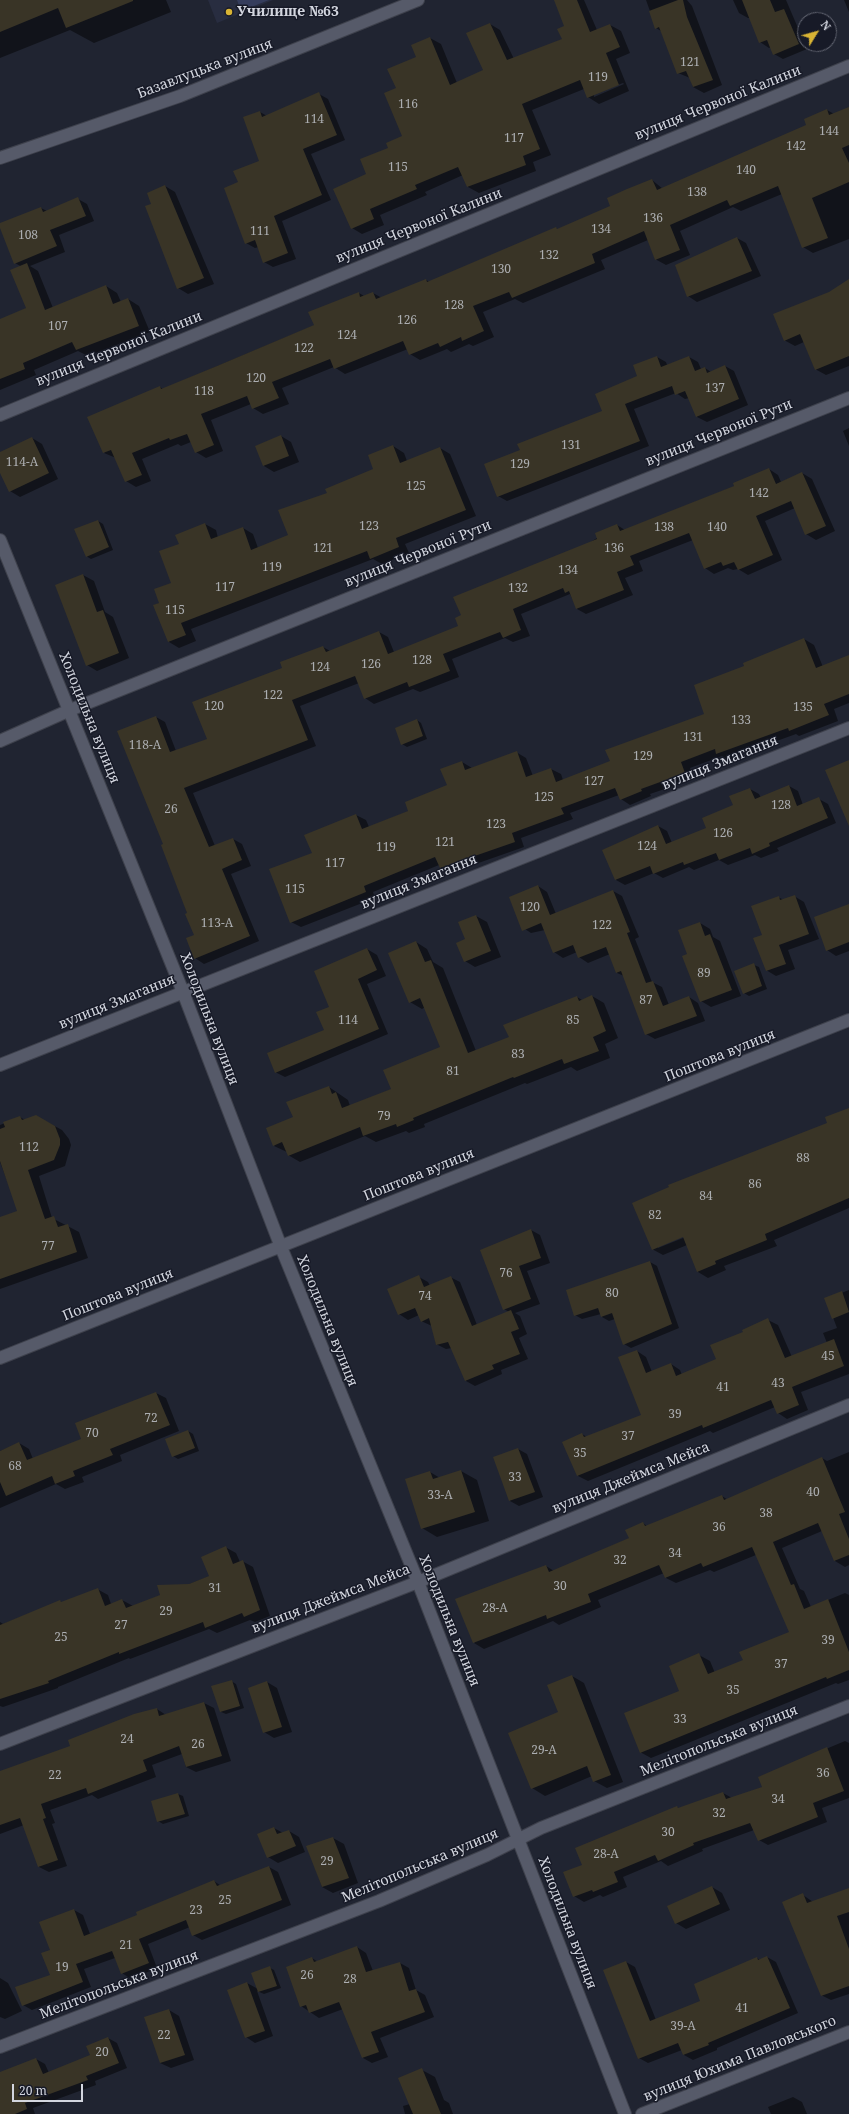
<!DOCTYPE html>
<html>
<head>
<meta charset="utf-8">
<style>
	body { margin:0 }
	#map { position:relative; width:849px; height:2114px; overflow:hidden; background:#202431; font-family:"Noto Serif",serif }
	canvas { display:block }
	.north { position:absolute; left:797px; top:12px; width:40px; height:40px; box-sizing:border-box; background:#171a27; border:1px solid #626571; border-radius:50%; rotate:53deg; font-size:11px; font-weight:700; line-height:16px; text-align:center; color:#d3d6df }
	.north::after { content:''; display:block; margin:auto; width:14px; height:18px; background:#d9b434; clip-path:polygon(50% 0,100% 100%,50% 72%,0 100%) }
	.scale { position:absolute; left:12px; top:2084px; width:71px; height:18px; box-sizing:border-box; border:2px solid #d3d6df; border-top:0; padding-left:5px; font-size:12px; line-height:14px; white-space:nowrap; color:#d3d6df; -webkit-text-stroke:3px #171a27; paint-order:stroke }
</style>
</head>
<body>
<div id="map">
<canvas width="849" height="2114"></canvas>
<div class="north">N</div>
<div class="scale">20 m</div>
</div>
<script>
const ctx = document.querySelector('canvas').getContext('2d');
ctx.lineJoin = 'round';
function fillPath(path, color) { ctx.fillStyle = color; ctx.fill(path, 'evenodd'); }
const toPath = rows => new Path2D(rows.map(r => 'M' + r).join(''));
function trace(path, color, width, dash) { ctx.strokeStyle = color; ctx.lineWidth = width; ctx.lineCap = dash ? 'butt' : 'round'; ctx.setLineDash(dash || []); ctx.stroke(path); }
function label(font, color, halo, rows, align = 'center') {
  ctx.font = font + ' "Noto Serif",serif'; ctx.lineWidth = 3; ctx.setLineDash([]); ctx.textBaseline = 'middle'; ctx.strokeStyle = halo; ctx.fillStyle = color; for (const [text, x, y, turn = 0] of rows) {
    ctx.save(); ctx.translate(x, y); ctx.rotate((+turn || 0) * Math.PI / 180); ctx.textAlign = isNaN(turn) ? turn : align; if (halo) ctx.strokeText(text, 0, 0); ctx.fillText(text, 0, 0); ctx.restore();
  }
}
const built = toPath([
	[208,0,273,0,217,23]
]);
const green = toPath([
	[237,0,269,0,241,11]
]);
const shadow = toPath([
	[0,0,166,0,171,12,94,43,70,30,0,58],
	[561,0,584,0,597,30,610,25,621,31,630,53,616,59,629,91,599,104,588,97,584,89,532,110,551,155,533,162,536,171,479,193,468,187,463,175,425,192,427,195,380,215,384,225,362,234,352,228,368,175,389,148,404,136,397,88,430,38,441,44,457,83,484,70,490,24,500,30,514,59,563,39,565,26],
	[623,83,624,84,594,97,594,94],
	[646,0,687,0,692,6,722,85,704,93,693,87,690,78,678,73,661,31,656,28],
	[733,0,786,0,807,49,783,59,774,54,771,47,769,48,760,42,750,18,748,18,739,13],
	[844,0,849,0,849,12],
	[319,94,328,99,345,140,311,154,331,200,282,221,296,259,273,267,264,262,259,247,255,248,246,243,239,183,260,161,260,112,267,116],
	[849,108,849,239,813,253,803,247,782,194,741,211,733,207,680,231,690,255,666,265,655,259,648,240,601,260,605,269,523,303,515,299,483,312,494,337,473,346,469,344,451,352,447,349,420,360,410,354,408,349,345,374,334,367,282,388,289,404,263,414,253,408,251,404,211,420,223,451,206,458,196,452,191,442,181,446,178,444,142,459,151,481,136,487,126,481,116,458,104,453,160,387,163,389,315,325,359,293,364,296,373,293,382,298,426,280,430,282,556,228,559,230,612,207,652,180,663,189,808,125,827,110,834,114],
	[165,186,175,192,214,284,188,294,178,288],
	[78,199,87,204,94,221,59,235,65,252,30,266,38,271,53,308,106,286,117,293,121,302,128,299,139,306,150,332,88,356,78,351,34,370,36,375,0,390,0,320,27,308,22,267,15,263,0,224,41,208,47,211],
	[737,238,746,243,761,276,697,302,688,296],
	[849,281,849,366,826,375,815,369,804,342,795,346,784,340,829,293],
	[657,357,666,362,667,365,689,357,698,362,701,369,705,368,711,372,725,366,734,371,748,405,707,422,697,417,689,398,685,399,676,393,634,409,649,446,507,501,498,496,521,450,603,412],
	[849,428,849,446,843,431],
	[281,436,291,442,299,462,274,472,264,466,256,446],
	[32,438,42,444,58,479,20,497,10,491,0,471,0,453],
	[393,446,404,453,407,461,440,448,450,454,476,516,405,544,409,553,382,564,373,559,191,629,196,641,179,648,169,642,154,605,160,603,172,583,180,544,205,524,216,530,218,538,243,528,253,534,258,548,289,536,328,493,374,469],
	[769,469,778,475,781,482,802,473,812,479,835,531,816,540,806,534,795,508,765,521,782,560,748,575,738,569,733,570,728,568,714,574,705,568,693,540,639,561,643,571,625,578,633,595,586,614,577,609,570,594,521,614,530,636,513,642,505,638,452,659,459,677,420,692,413,689,374,704,365,698,359,683,300,706,316,746,193,793,215,846,233,839,242,844,251,866,231,874,259,941,204,964,195,958,195,936,164,845,156,717,165,722,176,751,208,739,283,668,323,647,330,651,379,632,388,637,394,652,460,627,617,525,625,530,735,486],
	[98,521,103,524,113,550,91,559,86,556],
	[83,575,94,581,105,612,113,617,129,658,97,671,87,665],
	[804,639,814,645,823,667,849,656,849,703,834,709,838,721,799,736,796,734,727,759,722,756,690,768,694,779,650,794,651,796,630,805,621,799,619,795,570,813,573,819,521,838,524,847,450,873,441,868,439,865,373,892,375,898,301,927,291,922,313,854,356,815,366,820,369,827,409,811,448,786,462,762,472,768,516,752,526,758,533,776,551,769,561,774,563,780,611,762,706,715,745,667],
	[417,720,421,723,427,739,407,747,402,744],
	[789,786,798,791,803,805,819,799,828,804,836,823,777,848,779,851,761,858,755,855,728,865,719,860,694,870,689,867,663,878,654,873,625,885,616,880,603,850,658,826,667,831,672,843,707,829,734,806,750,789,759,794,761,798],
	[538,886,547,892,556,914,613,891,622,896,639,937,635,939,652,982,662,987,669,1005,689,997,698,1003,705,1021,655,1039,646,1034,624,976,617,973,610,954,588,963,579,957,577,952,563,958,554,952,545,930,531,933,522,927],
	[794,896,804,902,819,939,788,950,795,969,776,976,766,970,763,935,778,897,784,900],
	[849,905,849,951,836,956,827,950],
	[476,916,487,922,501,957,475,967,465,961,467,940,460,922],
	[700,923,710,929,713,937,720,941,741,996,711,1007,701,1001,688,954],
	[416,942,427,949,433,962,443,968,476,1051,510,1038,577,997,582,1000,592,996,604,1003,618,1038,605,1044,610,1058,577,1071,571,1067,527,1084,525,1083,424,1124,425,1127,409,1133,406,1131,376,1142,365,1136,300,1162,288,1155,287,1152,274,1146,294,1118,329,1087,348,1100,350,1106,392,1089,441,1048,425,1007,422,1009,410,1002],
	[367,949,377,955,386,976,367,984,388,1034,285,1077,275,1072,325,1031,330,1007],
	[754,965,759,967,767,989,749,996,744,993],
	[849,1109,849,1208,774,1240,777,1246,724,1266,726,1270,708,1278,698,1272,687,1245,663,1255,652,1249],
	[687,1234,688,1236,658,1248,658,1246],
	[36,1116,62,1130,69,1139,71,1145,65,1166,39,1176,52,1218,79,1232,88,1258,0,1289,0,1218,19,1212,0,1162,0,1125,20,1117,25,1120],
	[531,1230,540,1235,550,1263,527,1271,540,1304,515,1313,520,1316,527,1334,519,1338,528,1359,501,1370,502,1374,475,1386,466,1381,452,1348,446,1349,436,1344,432,1326,421,1321,419,1315,408,1320,399,1314,419,1277,428,1282,430,1286,450,1277,460,1282,477,1325,509,1312,504,1309],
	[650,1262,657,1266,679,1328,631,1348,624,1344,615,1319,609,1321,602,1317,601,1314,582,1319,575,1315],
	[849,1290,849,1374,801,1392,808,1410,787,1419,778,1413,775,1407,713,1433,710,1431,588,1481,578,1476,582,1434,587,1437,642,1416,637,1351,646,1357,652,1372,671,1364,680,1370,682,1375,717,1360,744,1333,768,1320,778,1325,792,1357,827,1343,823,1333,837,1328,826,1299],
	[156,1393,166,1398,179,1431,120,1455,122,1461,82,1477,84,1482,65,1489,56,1484,0,1508,0,1451,19,1443,29,1449,33,1459,83,1439,76,1424],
	[188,1431,193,1434,199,1451,178,1459,173,1456],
	[518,1449,527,1454,543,1497,519,1506,510,1501,494,1458],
	[849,1452,849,1565,845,1567,835,1561,822,1531,782,1548,800,1589,804,1591,811,1607,845,1593,849,1595,849,1680,838,1684,836,1683,651,1758,640,1752,680,1691,699,1655,710,1661,715,1673,744,1661,791,1632,756,1555,714,1572,710,1570,676,1583,666,1578,664,1573,598,1600,601,1607,559,1625,553,1621,484,1649,474,1643,546,1566,554,1571,630,1538,643,1523,647,1526,722,1496,728,1500,822,1458,827,1461],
	[461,1471,477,1480,489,1521,437,1537,422,1528,430,1472,440,1478],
	[225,1547,236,1553,240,1562,242,1561,253,1567,270,1616,255,1622,250,1620,217,1633,209,1629,130,1659,129,1658,58,1687,58,1688,3,1707,0,1706,0,1622,3,1624,60,1601,63,1603,97,1589,108,1595,111,1604,122,1600,133,1606,210,1576],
	[572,1676,584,1683,623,1782,607,1788,594,1781,592,1776,545,1796,532,1788],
	[231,1681,236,1684,244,1708,226,1714,221,1712],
	[267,1682,277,1688,292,1732,274,1738,264,1732],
	[204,1703,214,1708,231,1761,196,1772,186,1767,182,1754,152,1765,156,1777,98,1799,92,1795,50,1810,55,1823,52,1824,67,1866,49,1872,39,1867,24,1825,0,1834,0,1773,72,1747,157,1709,166,1715],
	[845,1741,849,1743,849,1798,822,1808,827,1822,768,1845,759,1840,754,1830,702,1849,703,1851,668,1866,661,1861,623,1877,627,1887,603,1897,600,1895,584,1902,574,1896,583,1865,677,1807,680,1809,723,1793,732,1798,763,1787,759,1777],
	[178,1794,183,1796,189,1816,163,1824,158,1821],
	[274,1828,283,1833,289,1831,299,1837,305,1852,278,1863,268,1857],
	[333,1838,344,1844,358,1883,333,1893,322,1887,308,1847],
	[269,1867,278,1872,291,1905,202,1940,193,1935,190,1927,148,1944,157,1968,131,1979,122,1973,115,1958,84,1969,91,1987,32,2010,23,2005,51,1975,51,1951,74,1910,83,1915,90,1934,139,1915,214,1881,221,1886],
	[712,1887,722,1893,730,1910,686,1929,676,1923],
	[849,1889,849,1994,831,2000,821,1995,803,1895,813,1902],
	[357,1947,366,1953,373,1971,400,1963,409,1968,416,1990,425,1995,434,2017,380,2038,388,2057,372,2063,363,2058,343,2009,319,2018,301,2006,312,1958,318,1962],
	[767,1957,776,1962,798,2013,717,2048,717,2050,693,2060,684,2055,682,2050,648,2063,639,2058,626,1962,635,1967,656,2020,702,2001,757,1958,760,1960],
	[270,1968,274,1970,281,1988,264,1994,257,1991,273,2036,255,2043,246,2037,247,1983,258,1989],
	[0,1978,8,1983,22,2011,5,2019,0,2017],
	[169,2010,179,2016,194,2060,171,2068,160,2063],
	[108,2038,117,2043,127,2068,95,2081,96,2085,33,2108,35,2114,0,2114,0,2082,36,2059,45,2064,49,2073,91,2056],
	[422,2070,435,2077,444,2100,449,2103,453,2114,405,2114,403,2106,410,2104],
	[793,2097,802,2102,807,2114,771,2114,768,2107]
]);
const building = toPath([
	[0,0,133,0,133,1,66,28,58,8,0,32],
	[554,0,577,0,590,32,610,24,620,47,606,53,619,85,587,98,580,80,522,104,540,149,523,156,526,165,467,187,458,167,415,185,417,189,370,209,374,219,351,229,333,189,366,174,360,159,388,148,386,143,402,136,384,93,396,88,387,69,416,57,411,45,430,37,450,85,483,70,466,33,490,23,507,60,562,39,557,29,564,26],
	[678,0,683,0,687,17,713,80,693,87,686,71,677,74,659,27,655,29,649,11],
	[742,0,770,0,775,12,784,9,799,44,773,55,767,40,759,43],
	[319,92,337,135,303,149,322,195,274,216,288,253,263,263,255,240,245,244,224,188,238,182,233,171,259,161,243,117,260,111,262,117],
	[849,107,849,145,842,148,849,163,849,182,812,198,828,238,802,248,778,186,730,206,727,200,670,225,680,250,655,260,644,231,592,254,595,263,512,298,509,292,473,306,484,331,462,341,461,337,440,347,438,343,409,355,403,341,334,369,330,359,272,382,279,398,252,409,247,396,201,414,214,445,195,453,187,434,170,440,169,438,132,453,142,475,125,482,111,450,103,453,87,417,141,394,160,386,161,389,217,366,314,325,308,312,359,292,360,297,373,292,376,299,426,279,427,282,556,227,557,229,610,206,607,198,627,189,652,179,657,190,806,125,804,119,827,109,829,115],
	[165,185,204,278,177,289,145,206,151,204,147,193],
	[78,197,86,216,50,230,57,246,14,264,0,228,0,223,41,207,43,212],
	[737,237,752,271,687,297,675,265],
	[27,263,45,310,106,285,113,304,128,298,139,326,76,350,72,342,23,363,25,369,0,379,0,319,26,308,10,270],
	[849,279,849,356,815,370,800,334,784,341,773,314,829,292],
	[657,356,661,367,689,356,695,371,705,367,707,373,725,365,739,399,696,417,685,391,675,395,672,386,625,404,640,441,497,497,484,464,520,450,517,444,602,411,595,394,637,376,633,365],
	[281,435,289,456,263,466,255,446],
	[32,437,49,473,9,492,0,473,0,452],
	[393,445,400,463,440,447,466,510,396,538,399,547,370,559,367,551,181,623,186,635,168,642,153,605,159,603,154,589,171,583,159,551,179,544,175,535,205,523,211,539,243,527,251,550,288,535,278,510,327,493,325,489,373,469,368,455],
	[769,468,776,484,802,472,826,526,805,535,791,501,756,516,773,555,738,570,734,562,723,566,721,562,704,569,689,533,630,556,634,565,617,572,624,590,576,609,569,591,565,593,563,588,513,609,521,630,503,638,500,632,443,654,450,671,409,687,407,682,364,699,355,676,292,700,308,740,184,788,209,847,233,838,242,860,222,869,250,936,194,959,186,938,194,935,185,914,187,913,161,845,163,844,117,731,156,716,170,752,207,739,192,702,282,668,280,662,323,646,326,652,379,631,388,654,458,626,455,618,461,615,453,597,597,539,595,533,617,524,620,531,734,486,733,483],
	[98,520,109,547,86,557,74,529],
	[83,574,97,612,103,610,119,653,86,666,55,585],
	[804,638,816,668,849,655,849,694,824,704,829,715,789,731,788,728,716,754,715,749,681,762,685,773,641,789,642,791,620,800,615,788,561,808,564,814,512,833,515,842,440,868,435,857,364,886,366,892,290,923,269,869,312,853,304,835,356,814,362,829,408,811,405,802,447,785,440,769,462,761,465,770,517,751,526,777,551,768,556,782,610,761,605,750,704,714,694,685,744,666,743,663],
	[417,719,423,736,401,745,395,728],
	[849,760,849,826,825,770],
	[789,785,797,806,819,797,828,818,769,843,770,846,752,854,750,848,719,860,716,853,684,865,683,862,653,874,650,866,615,880,602,850,658,825,666,844,706,828,702,818,733,805,729,796,750,788,755,799],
	[538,885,550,915,613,890,630,932,627,933,646,983,653,981,663,1006,689,996,697,1016,645,1035,621,971,616,973,606,947,578,958,573,945,553,953,541,923,522,931,509,897],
	[795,895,809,934,779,945,786,964,766,971,753,938,762,935,751,906,779,896,780,900],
	[849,904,849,942,826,951,814,917],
	[476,915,491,951,464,962,456,943,465,939,458,922],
	[700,922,705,936,710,934,732,990,700,1002,682,956,687,954,678,930],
	[416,941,425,962,431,960,468,1053,509,1037,503,1025,577,996,579,1001,592,995,606,1031,593,1037,599,1051,564,1064,562,1059,514,1078,513,1077,413,1118,414,1120,397,1127,396,1124,363,1136,360,1127,288,1156,282,1142,273,1146,266,1128,293,1117,286,1102,329,1086,332,1094,336,1092,342,1108,391,1089,383,1070,440,1047,420,998,409,1003,388,953],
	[367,948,377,970,358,979,379,1029,275,1073,267,1053,324,1030,316,1012,329,1007,314,971],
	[754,963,762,986,743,994,734,971],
	[849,1108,849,1198,765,1234,767,1240,715,1261,716,1264,697,1272,683,1237,652,1250,632,1203,669,1187,668,1185,827,1123,825,1117],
	[36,1115,55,1126,60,1139,60,1145,54,1160,28,1170,45,1219,54,1216,58,1227,68,1224,77,1252,0,1279,0,1217,17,1211,0,1161,0,1129,5,1127,3,1122,20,1116,22,1120],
	[531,1229,541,1258,519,1266,531,1299,503,1310,480,1250],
	[650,1261,672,1324,623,1345,612,1313,601,1317,598,1308,574,1316,566,1290],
	[419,1275,424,1287,451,1276,472,1326,511,1310,519,1329,511,1332,520,1354,492,1365,494,1369,465,1381,448,1342,436,1345,429,1318,421,1322,415,1308,398,1315,387,1289],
	[842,1291,849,1312,832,1319,824,1298],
	[768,1318,785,1358,834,1339,844,1366,792,1387,799,1405,777,1414,771,1400,703,1428,702,1425,577,1476,562,1442,582,1433,584,1437,641,1415,618,1357,637,1350,646,1373,671,1363,676,1376,716,1359,710,1345,743,1332,742,1330],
	[156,1392,170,1425,110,1449,113,1455,73,1471,75,1476,55,1484,52,1476,6,1496,0,1482,0,1451,19,1442,27,1460,81,1439,75,1423],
	[188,1430,195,1448,172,1457,165,1439],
	[518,1448,535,1492,509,1501,493,1457],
	[822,1457,845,1512,839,1514,849,1539,849,1555,834,1561,818,1523,773,1542,791,1585,794,1584,804,1609,828,1599,849,1652,849,1670,827,1679,826,1677,640,1753,624,1713,679,1691,669,1666,699,1653,708,1674,743,1660,739,1652,789,1632,752,1547,703,1567,701,1563,665,1578,659,1565,588,1594,591,1602,547,1619,546,1615,473,1643,455,1599,546,1565,549,1572,629,1538,625,1530,643,1522,645,1526,722,1495,724,1500],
	[461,1470,475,1512,421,1529,405,1479,430,1471,433,1479],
	[226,1546,233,1564,243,1560,260,1610,244,1617,242,1613,205,1628,203,1622,119,1654,119,1652,48,1681,49,1683,0,1699,0,1625,60,1600,61,1602,98,1588,105,1606,122,1599,126,1608,160,1595,157,1585,189,1584,209,1576,201,1557],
	[572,1675,611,1775,593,1782,587,1766,531,1789,508,1733,558,1712,547,1685],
	[232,1680,240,1706,220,1712,211,1686],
	[267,1681,282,1727,263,1733,248,1688],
	[204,1702,222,1756,186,1767,179,1746,143,1760,147,1771,88,1794,86,1788,41,1804,46,1818,43,1819,58,1860,38,1867,20,1818,0,1825,0,1771,70,1746,68,1740,134,1714,157,1708,159,1716],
	[827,1747,844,1791,813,1803,818,1817,758,1841,750,1823,693,1843,694,1845,658,1861,655,1855,614,1872,618,1882,593,1892,592,1890,573,1897,563,1872,582,1865,575,1848,677,1806,678,1808,723,1792,726,1799,762,1787,758,1777],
	[178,1793,185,1814,157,1822,151,1801],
	[274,1827,277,1834,289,1830,296,1846,267,1858,257,1834],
	[333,1837,349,1878,322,1887,306,1846],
	[269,1866,282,1900,192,1936,186,1920,139,1939,149,1963,121,1974,112,1951,76,1964,83,1982,22,2006,15,1987,50,1975,41,1953,50,1950,39,1922,74,1909,84,1936,137,1915,136,1912,214,1880,217,1886],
	[712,1886,720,1904,675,1924,667,1906],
	[849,1888,849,1912,837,1916,849,1949,849,1986,821,1996,782,1902,803,1893,807,1903],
	[357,1946,366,1972,400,1962,409,1991,416,1989,425,2012,371,2032,379,2052,362,2058,339,2002,309,2013,306,2005,300,2007,286,1967,312,1957,314,1962],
	[767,1956,790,2008,708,2043,709,2045,683,2055,678,2043,638,2059,603,1970,626,1961,650,2021,700,2001,694,1984,757,1957,758,1960],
	[270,1966,277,1986,258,1992,251,1973],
	[247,1982,265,2031,245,2038,227,1990],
	[169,2009,185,2055,160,2063,144,2017],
	[108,2037,119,2063,86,2076,88,2080,25,2103,27,2109,15,2114,0,2114,0,2072,36,2058,43,2074,90,2055,86,2046],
	[422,2068,441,2114,413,2114,398,2078]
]);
const minor = toPath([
	[0,158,180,96,418,0],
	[0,415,849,66],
	[0,540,183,992,281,1247,418,1582,625,2114],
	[0,741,70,710,849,398],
	[0,1065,849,728],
	[0,1358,849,1020],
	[0,1744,418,1582,849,1405],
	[0,2047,379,1901,487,1855,541,1828,849,1706],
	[642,2114,849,2032]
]);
const markers = [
	[229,12,4,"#d9b434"]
];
const numberNames = [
	["121",690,63],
	["119",598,78],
	["116",408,105],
	["114",314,120],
	["144",829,132],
	["117",514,139],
	["142",796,147],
	["115",398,168],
	["140",746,171],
	["138",697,193],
	["136",653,219],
	["134",601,230],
	["111",260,232],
	["108",28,236],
	["132",549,256],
	["130",501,270],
	["128",454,306],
	["126",407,321],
	["107",58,327],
	["124",347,336],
	["122",304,349],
	["120",256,379],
	["137",715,389],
	["118",204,392],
	["131",571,446],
	["114-А",22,463],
	["129",520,465],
	["125",416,487],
	["142",759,494],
	["123",369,527],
	["138",664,528],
	["140",717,528],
	["121",323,549],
	["136",614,549],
	["119",272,568],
	["134",568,571],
	["117",225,588],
	["132",518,589],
	["115",175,611],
	["128",422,661],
	["126",371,665],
	["124",320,668],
	["122",273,696],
	["120",214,707],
	["135",803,708],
	["133",741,721],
	["131",693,738],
	["118-А",145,746],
	["129",643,757],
	["127",594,782],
	["125",544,798],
	["128",781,806],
	["26",171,810],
	["123",496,825],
	["126",723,834],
	["121",445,843],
	["124",647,847],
	["119",386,848],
	["117",335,864],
	["115",295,890],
	["120",530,908],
	["113-А",217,924],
	["122",602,926],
	["89",704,974],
	["87",646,1001],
	["114",348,1021],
	["85",573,1021],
	["83",518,1055],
	["81",453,1072],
	["79",384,1117],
	["112",29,1148],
	["88",803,1159],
	["86",755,1185],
	["84",706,1197],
	["82",655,1216],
	["77",48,1247],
	["76",506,1274],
	["80",612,1294],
	["74",425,1297],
	["45",828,1357],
	["43",778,1384],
	["41",723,1388],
	["39",675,1415],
	["72",151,1419],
	["70",92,1434],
	["37",628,1437],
	["35",580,1454],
	["68",15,1467],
	["33",515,1478],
	["40",813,1493],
	["33-А",440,1496],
	["38",766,1514],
	["36",719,1528],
	["34",675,1554],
	["32",620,1561],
	["30",560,1587],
	["31",215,1589],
	["28-А",495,1609],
	["29",166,1612],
	["27",121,1626],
	["25",61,1638],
	["39",828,1641],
	["37",781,1665],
	["35",733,1691],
	["33",680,1720],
	["24",127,1740],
	["26",198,1745],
	["29-А",544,1751],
	["36",823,1774],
	["22",55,1776],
	["34",778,1800],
	["32",719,1814],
	["30",668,1833],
	["28-А",606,1855],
	["29",327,1862],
	["25",225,1901],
	["23",196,1911],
	["21",126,1946],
	["19",62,1968],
	["26",307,1976],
	["28",350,1980],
	["41",742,2009],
	["39-А",683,2027],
	["22",164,2036],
	["20",102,2053]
];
const poiNames = [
	["Училище №63",237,12]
];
const streetNames = [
	["Базавлуцька вулиця",205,69,-21],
	["вулиця Червоної Калини",718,103,-22],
	["вулиця Червоної Калини",419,226,-22],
	["вулиця Червоної Калини",119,349,-22],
	["вулиця Червоної Рути",719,433,-22],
	["вулиця Червоної Рути",418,554,-22],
	["Холодильна вулиця",89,718,68],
	["вулиця Змагання",720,763,-22],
	["вулиця Змагання",419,882,-22],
	["вулиця Змагання",117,1002,-22],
	["Холодильна вулиця",209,1019,69],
	["Поштова вулиця",720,1056,-22],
	["Поштова вулиця",419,1175,-22],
	["Поштова вулиця",118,1295,-22],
	["Холодильна вулиця",327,1321,68],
	["вулиця Джеймса Мейса",631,1478,-22],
	["вулиця Джеймса Мейса",331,1599,-21],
	["Холодильна вулиця",449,1621,68],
	["Мелітопольська вулиця",719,1741,-22],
	["Мелітопольська вулиця",420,1866,-23],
	["Холодильна вулиця",567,1923,69],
	["Мелітопольська вулиця",119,1985,-21],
	["вулиця Юхима Павловського",740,2059,-22]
];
fillPath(built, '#282d40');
fillPath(green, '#353d5c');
fillPath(shadow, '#0007');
fillPath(building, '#393426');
trace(minor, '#3e414c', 14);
trace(minor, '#565a69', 12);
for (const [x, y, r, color] of markers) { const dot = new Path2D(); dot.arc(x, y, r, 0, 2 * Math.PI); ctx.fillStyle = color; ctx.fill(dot); trace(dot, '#171a27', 1.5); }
label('12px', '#acaeb1', null, numberNames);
label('bold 14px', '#d3d6df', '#171a27', poiNames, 'left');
label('14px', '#d3d6df', '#171a27', streetNames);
</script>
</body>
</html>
